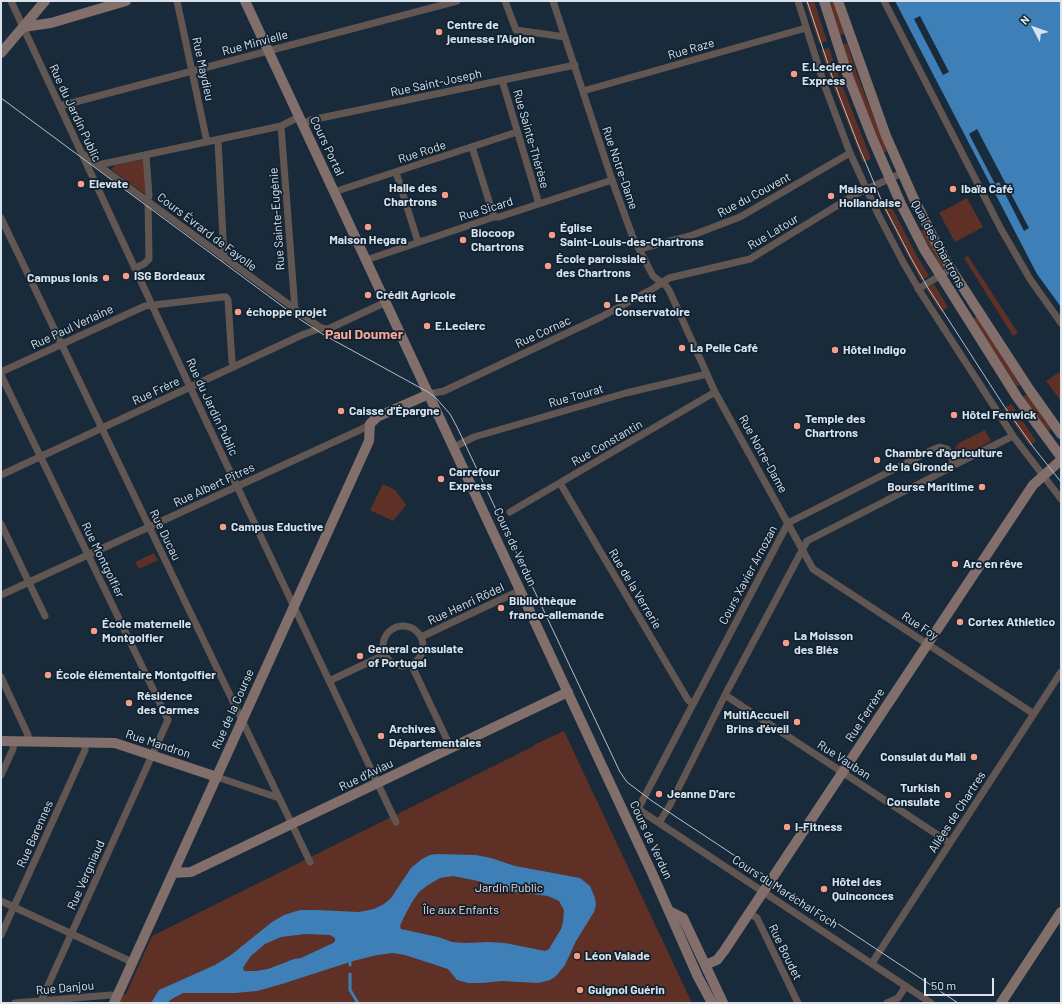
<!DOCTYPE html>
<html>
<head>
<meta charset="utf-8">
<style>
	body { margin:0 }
	#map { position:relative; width:1062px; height:1004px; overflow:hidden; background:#192b3a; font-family:Barlow,sans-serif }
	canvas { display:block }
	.frame { position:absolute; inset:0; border:2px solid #d8e3ee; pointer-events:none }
	.north { position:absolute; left:1014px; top:8px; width:40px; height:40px; -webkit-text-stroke:3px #102130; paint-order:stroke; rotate:311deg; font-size:11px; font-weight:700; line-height:16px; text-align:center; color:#d8e3ee }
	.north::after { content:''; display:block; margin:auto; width:14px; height:18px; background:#d8e3ee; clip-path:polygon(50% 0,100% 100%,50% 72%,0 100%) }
	.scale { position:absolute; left:924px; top:978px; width:70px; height:18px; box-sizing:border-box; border:2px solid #d8e3ee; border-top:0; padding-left:5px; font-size:12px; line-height:14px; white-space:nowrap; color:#d8e3ee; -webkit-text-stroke:3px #102130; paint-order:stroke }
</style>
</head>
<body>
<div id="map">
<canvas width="1062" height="1004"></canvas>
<div class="frame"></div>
<div class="north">N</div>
<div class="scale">50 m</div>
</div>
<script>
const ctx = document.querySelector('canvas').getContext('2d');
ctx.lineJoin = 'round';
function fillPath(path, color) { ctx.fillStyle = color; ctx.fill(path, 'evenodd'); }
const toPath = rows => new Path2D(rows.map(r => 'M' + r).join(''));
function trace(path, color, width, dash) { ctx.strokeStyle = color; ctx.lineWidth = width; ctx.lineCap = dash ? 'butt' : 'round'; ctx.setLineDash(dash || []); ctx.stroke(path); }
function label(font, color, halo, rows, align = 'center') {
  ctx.font = font + ' Barlow,sans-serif'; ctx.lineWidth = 3.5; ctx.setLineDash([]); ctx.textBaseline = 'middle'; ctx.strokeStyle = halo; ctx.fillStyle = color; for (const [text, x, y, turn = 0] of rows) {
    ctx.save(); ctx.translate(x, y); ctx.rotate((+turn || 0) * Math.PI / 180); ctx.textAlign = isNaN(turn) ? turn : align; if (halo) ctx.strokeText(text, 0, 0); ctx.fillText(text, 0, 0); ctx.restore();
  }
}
const green = toPath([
	[805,1,814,1,827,41,819,44],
	[828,1,833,1,844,34,839,36],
	[847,43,857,74,887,151,883,153,853,76,842,45],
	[829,48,840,80,871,159,863,162,832,83,821,50],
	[144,159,146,195,112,170,112,168,115,165],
	[967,198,983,227,955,242,939,213],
	[891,206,916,254,929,276,921,281,884,209],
	[924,229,945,267,942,269,920,231],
	[968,256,1018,333,1013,336,964,258],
	[934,284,948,307,941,312,926,289],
	[977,316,1020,385,1017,387,973,319],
	[1061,371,1061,401,1046,381],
	[1027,394,1051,429,1047,432,1023,397],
	[1011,404,1036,441,1030,446,1004,409],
	[985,430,991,441,964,455,961,456,957,454,955,448,959,443],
	[383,484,395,490,406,505,393,521,370,510],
	[154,553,158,560,139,569,135,562],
	[564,731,692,1003,119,1003,123,995,126,994,152,936,534,746,534,745]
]);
const water = toPath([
	[895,1,1061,1,1061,307,1037,274],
	[437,854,476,855,491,858,515,866,580,878,590,886,595,898,596,905,594,912,576,941,565,965,556,976,550,980,538,983,501,981,483,983,468,983,457,980,448,969,405,955,393,953,377,955,353,961,282,984,257,991,235,993,183,993,172,999,167,1003,151,1003,159,990,215,965,231,955,272,922,284,915,300,910,315,910,359,912,374,909,384,904,391,898,411,868,422,859,430,855],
	[453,876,478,881,508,891,548,896,559,901,564,910,563,922,561,929,549,949,545,951,505,943,488,942,465,943,452,942,438,937,401,929,400,926,404,917,412,902,419,892,428,885,440,878],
	[305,934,330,935,335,938,335,941,333,943,301,958,294,959,268,969,256,971,244,971,243,968,244,966,251,956,265,944,281,937]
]);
const pier = toPath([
	[920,16,949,72,943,75,914,19],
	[977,129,1029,228,1024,231,999,182,995,184,969,134]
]);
const stream = toPath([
	[350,965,350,962],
	[350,974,350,990,358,1003]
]);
const street = toPath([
	[11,1,190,387,396,822],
	[177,1,207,142],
	[505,1,516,30,565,37],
	[553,1,612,180,632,235,653,276,666,286,669,290,715,392,813,569,1034,714],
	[798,1,824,84,850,153,878,214,903,262,921,293,1013,436,1061,499],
	[884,1,1001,229,1030,279,1061,323],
	[502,80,539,204],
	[583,91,806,28],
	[60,106,457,1],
	[302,124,311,120,575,65],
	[281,126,295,310],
	[218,140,224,258],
	[472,147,494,217],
	[83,154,321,328],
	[98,165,281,126,299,117],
	[396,172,418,242],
	[334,192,517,132],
	[1,218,310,862],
	[639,249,690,236,740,217,850,153],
	[366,260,494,217,499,217,612,180],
	[135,268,144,264,149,259,148,201,149,195,146,155],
	[918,289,951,269],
	[1,372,145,306,222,297,226,297,228,300,232,362,234,367],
	[1,375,168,720,40,1003],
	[429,394,444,391,601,317,654,288,669,278,750,259,856,194,902,173],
	[454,447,474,437,626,393,707,374],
	[952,464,956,464,1013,436],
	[1,475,302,335,321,328,328,329,386,302],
	[560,483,688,700,693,704],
	[510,512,715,392],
	[1,524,45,616],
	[1,595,362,429,370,424],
	'383 646a20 20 0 1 1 40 0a20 20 0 1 1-40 0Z',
	[421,637,521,590],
	[411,664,451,748],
	[1,677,28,735,29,741],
	[329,681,384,655],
	[725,695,950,843],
	[1,775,13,749,14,741],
	[217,777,279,798],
	[638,809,788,523,934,449,940,447,947,449,953,460,951,466,946,470,807,541,725,695,670,805,659,823],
	[638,809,931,1003],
	[1,901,132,962],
	[749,913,757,918,798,1003],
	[1,935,85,750,85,742],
	[872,963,1061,672],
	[15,1003,111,995,117,996],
	[887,1003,898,998,906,986]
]);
const secondary = toPath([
	[245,1,652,873,698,977,712,1003],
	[824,1,848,76,873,140,901,204,924,249,1017,397,1061,457],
	[838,1,886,136,913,197,936,243,951,269,1029,389,1061,434],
	[23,27,51,23,126,1],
	[1,53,45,1],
	[1,741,115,743,217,777],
	[173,873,191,872,568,692],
	[669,911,683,918,723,1003],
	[705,965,717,960,724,951,1033,485,1061,460],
	[114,1003,369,441,370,424,377,417,429,394],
	[1001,1003,1061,912]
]);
const tram = toPath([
	[807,1,834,82,857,142,882,202,911,258,928,288,1004,406,1034,448,1061,482],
	[1,98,301,320,324,335,428,392,436,398,450,414,457,427,620,772,627,782,652,801,958,1003]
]);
const markers = [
	[439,32,4,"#f49e89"],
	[794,74,4,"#f49e89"],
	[81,184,4,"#f49e89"],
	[953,189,4,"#f49e89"],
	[445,195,4,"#f49e89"],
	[831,196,4,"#f49e89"],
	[368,227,4,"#f49e89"],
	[552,235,4,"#f49e89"],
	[463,240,4,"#f49e89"],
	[548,266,4,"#f49e89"],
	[126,276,4,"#f49e89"],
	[106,278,4,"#f49e89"],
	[368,295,4,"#f49e89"],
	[607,305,4,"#f49e89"],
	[238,312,4,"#f49e89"],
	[427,326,4,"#f49e89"],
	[682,348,4,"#f49e89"],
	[835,350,4,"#f49e89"],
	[341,411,4,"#f49e89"],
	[954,415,4,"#f49e89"],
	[797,426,4,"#f49e89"],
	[877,460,4,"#f49e89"],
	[441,479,4,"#f49e89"],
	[982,487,4,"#f49e89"],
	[223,527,4,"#f49e89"],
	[955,564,4,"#f49e89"],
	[501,608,4,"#f49e89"],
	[960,622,4,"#f49e89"],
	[94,631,4,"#f49e89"],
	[786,643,4,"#f49e89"],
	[360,656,4,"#f49e89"],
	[48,675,4,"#f49e89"],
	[129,703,4,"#f49e89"],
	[797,722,4,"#f49e89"],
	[381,736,4,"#f49e89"],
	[974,757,4,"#f49e89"],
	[659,794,4,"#f49e89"],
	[948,795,4,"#f49e89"],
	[787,827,4,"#f49e89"],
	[824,889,4,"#f49e89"],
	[577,956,4,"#f49e89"],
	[580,990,4,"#f49e89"]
];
const poiNames = [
	["Centre de",447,25],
	["jeunesse l'Aiglon",447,39],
	["E.Leclerc",802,67],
	["Express",802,81],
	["Elevate",89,184],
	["Halle des",437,188,"right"],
	["Chartrons",437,202,"right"],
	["Maison",839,189],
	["Hollandaise",839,203],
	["Ibaïa Café",961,189],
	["Église",560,228],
	["Saint-Louis-des-Chartrons",560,242],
	["Biocoop",471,233],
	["Chartrons",471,247],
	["Maison Hegara",368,240,"center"],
	["École paroissiale",556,259],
	["des Chartrons",556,273],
	["ISG Bordeaux",134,276],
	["Campus Ionis",98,278,"right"],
	["Crédit Agricole",376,295],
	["Le Petit",615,298],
	["Conservatoire",615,312],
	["échoppe projet",246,312],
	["E.Leclerc",435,326],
	["La Pelle Café",690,348],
	["Hôtel Indigo",843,350],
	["Caisse d'Épargne",349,411],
	["Hôtel Fenwick",962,415],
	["Temple des",805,419],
	["Chartrons",805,433],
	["Chambre d'agriculture",885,453],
	["de la Gironde",885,467],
	["Carrefour",449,472],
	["Express",449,486],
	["Bourse Maritime",974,487,"right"],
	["Campus Eductive",231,527],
	["Arc en rêve",963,564],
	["Bibliothèque",509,601],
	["franco-allemande",509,615],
	["Cortex Athletico",968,622],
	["École maternelle",102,624],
	["Montgolfier",102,638],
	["La Moisson",794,636],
	["des Blés",794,650],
	["General consulate",368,649],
	["of Portugal",368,663],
	["École élémentaire Montgolfier",56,675],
	["Résidence",137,696],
	["des Carmes",137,710],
	["MultiAccueil",789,715,"right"],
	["Brins d'éveil",789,729,"right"],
	["Archives",389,729],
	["Départementales",389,743],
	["Consulat du Mali",966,757,"right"],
	["Turkish",940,788,"right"],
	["Consulate",940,802,"right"],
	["Jeanne D'arc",667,794],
	["I-Fitness",795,827],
	["Hôtel des",832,882],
	["Quinconces",832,896],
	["Léon Valade",585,956],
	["Guignol Guérin",588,990]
];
const streetNames = [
	["Rue Minvielle",255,43,-15],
	["Rue Raze",691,49,-16],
	["Rue Maydieu",203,69,78],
	["Rue Saint-Joseph",436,83,-12],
	["Rue du Jardin Public",75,113,65],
	["Rue Sainte-Thérèse",531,139,74],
	["Cours Portal",327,146,65],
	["Rue Rode",422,152,-18],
	["Rue Notre-Dame",620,168,71],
	["Rue du Couvent",754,195,-28],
	["Rue Sicard",486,209,-17],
	["Rue Sainte-Eugénie",277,219,-94],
	["Cours Évrard de Fayolle",207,232,37],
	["Rue Latour",773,232,-31],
	["Quai des Chartrons",938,244,61],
	["Rue Paul Verlaine",72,327,-25],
	["Rue Cornac",543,332,-25],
	["Rue Frère",156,391,-25],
	["Rue Tourat",576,396,-16],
	["Rue du Jardin Public",212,407,65],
	["Rue Constantin",607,443,-30],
	["Rue Notre-Dame",763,454,61],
	["Rue Albert Pitres",214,485,-25],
	["Rue Ducau",165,535,64],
	["Cours de Verdun",515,547,65],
	["Rue Montgolfier",103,560,64],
	["Cours Xavier Arnozan",748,575,-62],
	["Rue de la Verrerie",635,589,59],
	["Rue Henri Rödel",466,604,-25],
	["Rue Foy",920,626,33],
	["Rue de la Course",233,709,-66],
	["Rue Ferrère",865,715,-57],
	["Rue Mandron",158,744,18],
	["Rue Vauban",844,760,33],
	["Rue d'Aviau",366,775,-26],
	["Allées de Chartres",957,812,-57],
	["Rue Barennes",35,834,-66],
	["Cours de Verdun",651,840,65],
	["Rue Vergniaud",86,875,-66],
	["Cours du Maréchal Foch",785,892,33],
	["Rue Boudet",785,952,64],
	["Rue Danjou",65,988,-5]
];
const parkNames = [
	["Jardin Public",509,888],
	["Île aux Enfants",461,910]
];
const quarterNames = [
	["Paul Doumer",364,334]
];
fillPath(green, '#5f3025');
fillPath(water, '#3e7fb7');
fillPath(pier, '#192b3a');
trace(stream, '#3e7fb7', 3);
trace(street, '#625653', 7);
trace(secondary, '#826f6b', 10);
trace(tram, '#b3bfcb', 1);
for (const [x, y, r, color] of markers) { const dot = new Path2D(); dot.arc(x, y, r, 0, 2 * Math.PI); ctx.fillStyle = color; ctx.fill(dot); trace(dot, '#102130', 1.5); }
label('bold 12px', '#d8e3ee', '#102130', poiNames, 'left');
label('12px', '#d8e3ee', '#102130', streetNames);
label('12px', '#f3dbd5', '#102130', parkNames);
label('bold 14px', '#f8a894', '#102130', quarterNames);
</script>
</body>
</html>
